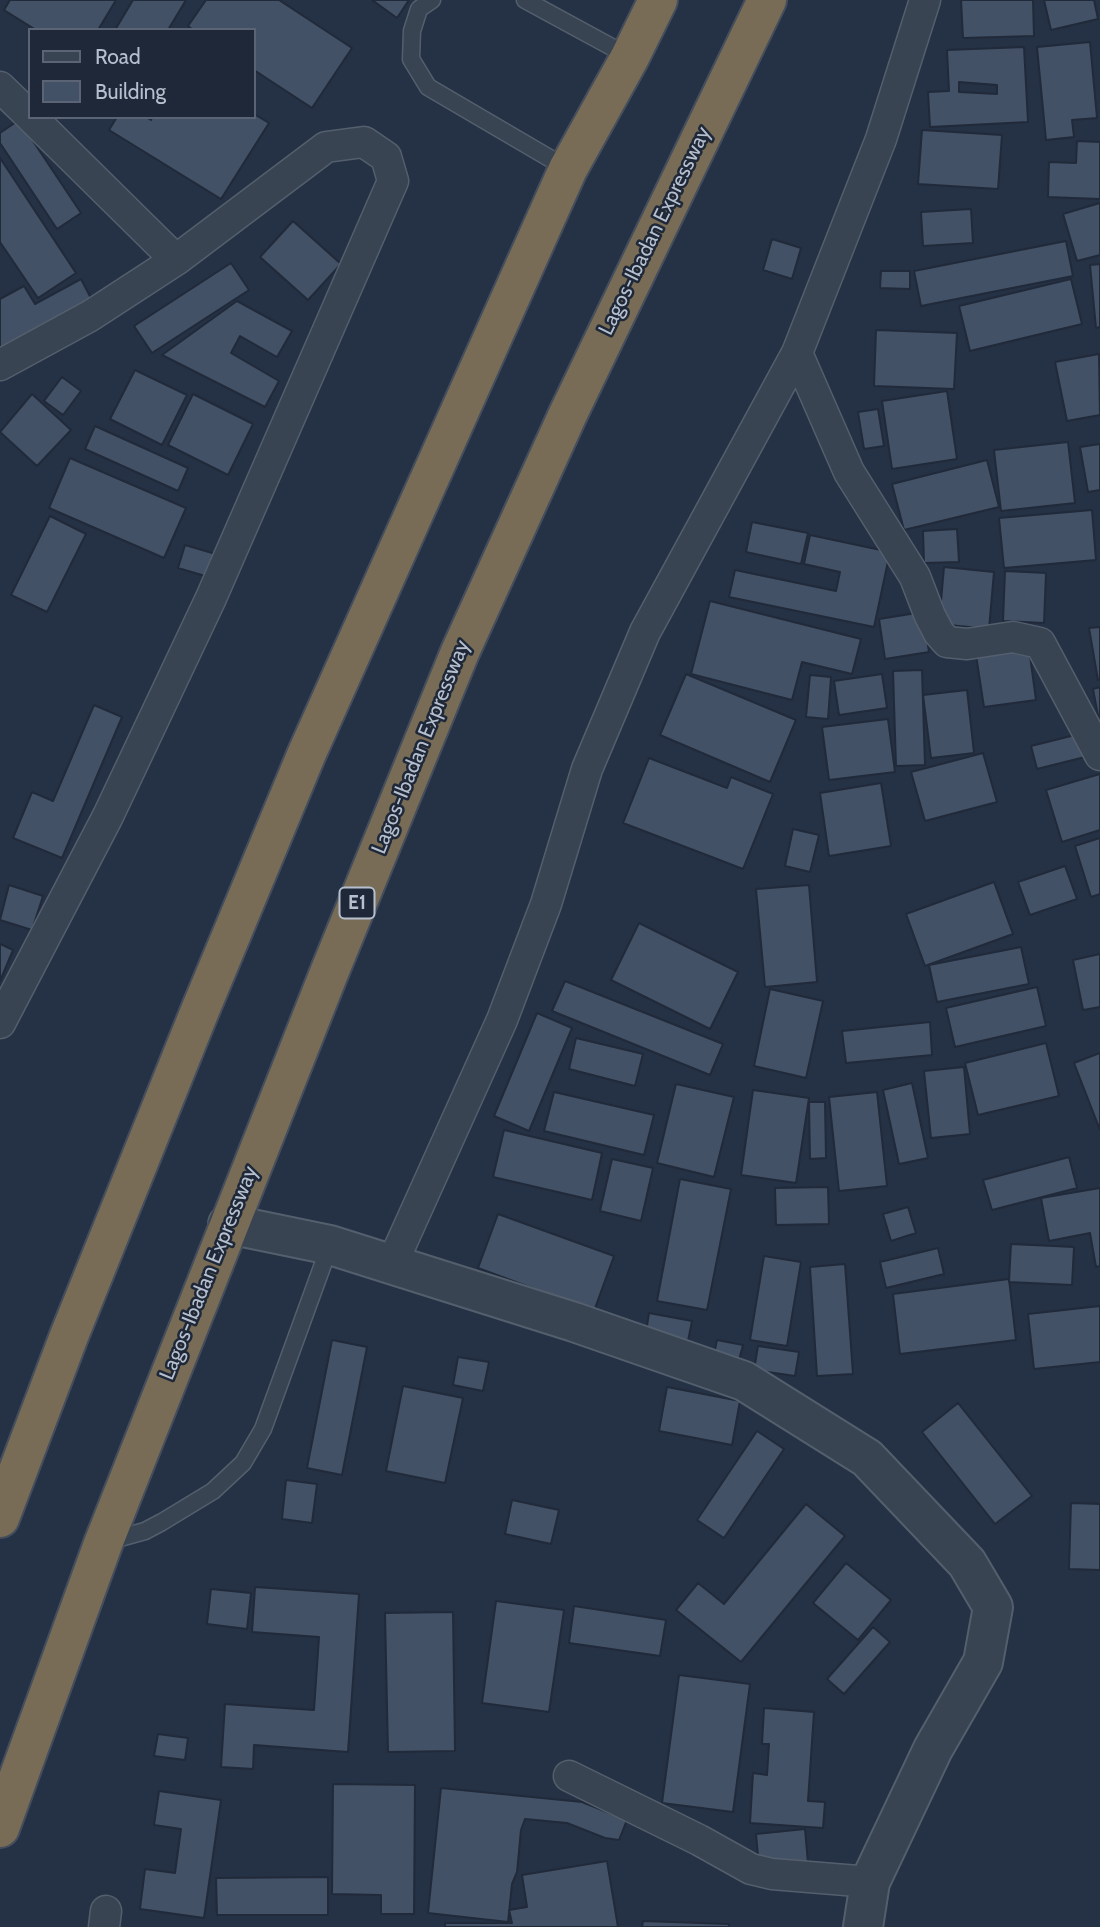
<!DOCTYPE html>
<html>
<head>
<meta charset="utf-8">
<style>
	body { margin:0 }
	#map { position:relative; width:1100px; height:1927px; overflow:hidden; background:#253144; font-family:Cabin,sans-serif }
	canvas { display:block }
	.legend { position:absolute; left:28px; top:28px; width:228px; height:91px; box-sizing:border-box; background:#1e2838; border:2px solid #5b6474; margin:0; padding:9px 12px; list-style:none; font-size:21px; color:#b6bfcd }
	.legend li { display:flex; align-items:center; gap:14px; height:35px }
	.legend b { width:35px; border:2px solid #5b6474 }
</style>
</head>
<body>
<div id="map">
<canvas width="1100" height="1927"></canvas>
<ul class="legend">
<li><b style="height:9px;background:#394453"></b>Road</li>
<li><b style="height:19px;background:#435166"></b>Building</li>
</ul>
</div>
<script>
const ctx = document.querySelector('canvas').getContext('2d');
ctx.lineJoin = 'round';
function fillPath(path, color) { ctx.fillStyle = color; ctx.fill(path, 'evenodd'); }
const toPath = rows => new Path2D(rows.map(r => 'M' + r).join(''));
function trace(path, color, width, dash) { ctx.strokeStyle = color; ctx.lineWidth = width; ctx.lineCap = dash ? 'butt' : 'round'; ctx.setLineDash(dash || []); ctx.stroke(path); }
function label(font, color, halo, rows, align = 'center') {
  ctx.font = font + ' Cabin,sans-serif'; ctx.lineWidth = 5; ctx.setLineDash([]); ctx.textBaseline = 'middle'; ctx.strokeStyle = halo; ctx.fillStyle = color; for (const [text, x, y, turn = 0] of rows) {
    ctx.save(); ctx.translate(x, y); ctx.rotate((+turn || 0) * Math.PI / 180); ctx.textAlign = isNaN(turn) ? turn : align; if (halo) ctx.strokeText(text, 0, 0); ctx.fillText(text, 0, 0); ctx.restore();
  }
}
const building = toPath([
	[10,0,116,0,98,30,36,30,4,10,10,0],
	[133,0,186,0,168,30,115,30,133,0],
	[206,0,279,0,352,48,312,108,254,70,254,30,193,30,188,26,206,0],
	[372,0,409,0,397,18,372,0],
	[961,0,1033,0,1034,36,963,38,961,0],
	[1044,0,1094,0,1098,19,1051,30,1044,0],
	[1090,42,1097,118,1072,120,1074,137,1046,140,1037,47,1090,42],
	[1024,47,1028,122,930,127,928,92,949,91,947,50,1024,47],
	[959,82,997,85,997,94,959,92,959,82],
	[254,114,269,123,221,199,109,130,117,117,146,117,151,120,152,117,254,117,254,114],
	[19,120,81,213,57,229,0,143,0,133,19,120],
	[922,130,1002,135,998,189,918,184,922,130],
	[1077,141,1100,142,1100,199,1048,197,1049,162,1076,163,1077,141],
	[0,158,76,273,38,298,0,242,0,158],
	[1100,203,1100,255,1077,261,1063,214,1100,203],
	[971,209,973,243,923,246,921,212,971,209],
	[293,221,341,264,308,300,260,257,293,221],
	[772,239,801,248,792,279,763,270,772,239],
	[1066,241,1073,276,921,306,914,271,1066,241],
	[231,263,249,290,152,353,134,326,231,263],
	[1100,264,1100,327,1096,328,1090,265,1100,264],
	[881,271,910,271,910,289,880,288,881,271],
	[81,279,94,304,0,355,0,299,24,286,35,304,81,279],
	[1071,279,1082,324,970,351,959,306,1071,279],
	[237,301,292,331,277,357,240,336,231,353,279,381,265,407,162,355,237,301],
	[876,330,957,333,954,389,874,386,876,330],
	[1099,354,1100,415,1067,421,1055,362,1099,354],
	[135,370,187,395,162,445,110,419,135,370],
	[62,377,81,391,63,415,44,401,62,377],
	[947,391,957,459,892,469,882,401,947,391],
	[32,394,71,430,37,466,0,432,32,394],
	[193,394,253,424,228,475,168,445,193,394],
	[878,409,884,446,864,449,858,412,878,409],
	[95,426,188,468,178,491,85,449,95,426],
	[1068,442,1075,503,1001,511,994,450,1068,442],
	[1100,444,1100,490,1088,492,1080,447,1100,444],
	[70,458,186,508,164,558,49,508,70,458],
	[987,460,999,507,904,530,892,484,987,460],
	[1092,510,1096,560,1004,568,999,518,1092,510],
	[50,516,86,534,47,612,11,595,50,516],
	[752,522,808,533,801,564,746,552,752,522],
	[957,529,959,562,924,563,923,531,957,529],
	[810,535,890,552,874,627,729,597,735,570,836,591,840,572,804,564,810,535],
	[185,545,219,555,212,578,178,568,185,545],
	[944,567,994,572,989,629,939,624,944,567],
	[1005,571,1046,573,1044,623,1003,621,1005,571],
	[710,601,861,639,852,674,802,662,792,700,691,674,710,601],
	[923,612,929,652,885,659,879,619,923,612],
	[1100,627,1100,679,1098,680,1089,628,1100,627],
	[1029,648,1036,700,984,707,976,655,1029,648],
	[922,670,925,765,896,766,893,671,922,670],
	[686,674,796,720,770,782,660,735,686,674],
	[882,674,887,708,839,715,834,681,882,674],
	[810,675,831,677,828,719,806,717,810,675],
	[1100,687,1100,721,1099,721,1093,689,1100,687],
	[967,690,974,753,931,758,923,695,967,690],
	[94,705,122,717,62,858,13,838,32,792,53,801,94,705],
	[888,719,895,772,829,780,822,727,888,719],
	[1079,734,1085,757,1037,769,1031,746,1079,734],
	[983,753,997,802,925,821,911,772,983,753],
	[649,758,727,788,731,777,773,794,743,869,623,823,649,758],
	[1100,774,1100,830,1062,842,1046,790,1100,774],
	[881,783,891,846,829,856,820,793,881,783],
	[793,829,819,835,810,872,785,866,793,829],
	[1100,838,1100,894,1091,897,1075,846,1100,838],
	[1065,866,1077,899,1030,915,1018,882,1065,866],
	[994,882,1013,934,925,966,906,914,994,882],
	[9,885,43,896,32,930,0,920,9,885],
	[809,885,817,982,765,987,756,889,809,885],
	[639,923,738,972,710,1029,611,980,639,923],
	[0,944,13,950,0,981,0,944],
	[1021,947,1029,984,937,1002,929,965,1021,947],
	[1100,954,1100,1007,1083,1010,1073,960,1100,954],
	[565,981,723,1044,710,1075,552,1011,565,981],
	[1037,987,1046,1026,955,1047,946,1008,1037,987],
	[770,989,823,1001,806,1078,754,1066,770,989],
	[537,1013,572,1028,529,1131,494,1116,537,1013],
	[930,1022,932,1055,846,1063,842,1031,930,1022],
	[576,1038,643,1054,635,1086,569,1069,576,1038],
	[1046,1043,1059,1096,978,1115,965,1063,1046,1043],
	[1100,1053,1100,1130,1074,1063,1100,1053],
	[964,1067,970,1134,931,1138,924,1071,964,1067],
	[912,1083,928,1158,899,1164,883,1090,912,1083],
	[676,1084,734,1097,714,1177,657,1163,676,1084],
	[753,1090,809,1098,796,1183,741,1175,753,1090],
	[554,1092,654,1115,644,1155,544,1131,554,1092],
	[877,1092,887,1186,839,1191,829,1097,877,1092],
	[809,1102,825,1102,826,1158,810,1159,809,1102],
	[504,1130,602,1153,592,1200,493,1177,504,1130],
	[1069,1157,1077,1188,992,1210,983,1180,1069,1157],
	[612,1159,653,1168,641,1221,600,1211,612,1159],
	[680,1179,731,1189,707,1310,657,1301,680,1179],
	[828,1187,829,1224,776,1225,775,1188,828,1187],
	[1100,1188,1100,1266,1096,1267,1090,1233,1049,1241,1041,1198,1100,1188],
	[908,1207,916,1233,891,1241,883,1214,908,1207],
	[498,1214,614,1256,594,1311,478,1268,498,1214],
	[1011,1244,1074,1247,1072,1285,1009,1282,1011,1244],
	[938,1248,944,1274,886,1288,880,1262,938,1248],
	[764,1256,801,1262,787,1346,750,1340,764,1256],
	[845,1264,853,1374,817,1376,810,1267,845,1264],
	[1009,1279,1016,1340,900,1354,893,1294,1009,1279],
	[1100,1306,1100,1362,1034,1369,1028,1314,1100,1306],
	[649,1313,692,1321,687,1346,645,1338,649,1313],
	[332,1340,367,1347,342,1475,307,1468,332,1340],
	[717,1340,743,1345,739,1360,714,1354,717,1340],
	[758,1346,799,1352,795,1376,754,1370,758,1346],
	[458,1357,489,1362,483,1391,453,1385,458,1357],
	[403,1386,463,1398,445,1483,386,1471,403,1386],
	[667,1387,740,1401,732,1445,659,1431,667,1387],
	[958,1403,1032,1496,995,1524,922,1432,958,1403],
	[757,1431,784,1449,724,1538,697,1520,757,1431],
	[286,1480,317,1484,312,1523,282,1519,286,1480],
	[512,1500,559,1510,551,1544,505,1534,512,1500],
	[1071,1503,1100,1504,1100,1570,1069,1569,1071,1503],
	[806,1504,845,1536,741,1662,676,1610,698,1583,724,1604,806,1504],
	[846,1563,891,1600,858,1640,813,1603,846,1563],
	[255,1587,359,1594,348,1752,254,1745,253,1769,221,1767,225,1704,314,1710,319,1637,252,1632,255,1587],
	[211,1589,251,1593,247,1629,207,1624,211,1589],
	[496,1601,564,1610,549,1712,482,1703,496,1601],
	[574,1606,666,1620,660,1656,569,1643,574,1606],
	[453,1612,455,1751,388,1752,385,1613,453,1612],
	[873,1627,890,1642,844,1694,827,1679,873,1627],
	[679,1675,750,1684,733,1812,662,1803,679,1675],
	[764,1708,814,1712,808,1801,825,1802,823,1828,750,1823,753,1773,767,1775,769,1744,762,1744,764,1708],
	[158,1734,188,1738,185,1760,154,1756,158,1734],
	[333,1784,415,1785,414,1914,381,1914,381,1895,332,1894,333,1784],
	[441,1788,582,1802,627,1820,619,1840,605,1838,567,1823,525,1819,521,1830,517,1872,512,1884,508,1922,428,1913,441,1788],
	[159,1791,221,1800,204,1918,140,1909,145,1869,175,1873,181,1829,154,1825,159,1791],
	[805,1829,808,1863,759,1867,756,1834,805,1829],
	[607,1861,618,1927,445,1927,445,1923,512,1923,509,1910,527,1907,522,1875,607,1861],
	[328,1877,328,1915,217,1915,216,1878,328,1877],
	[643,1921,729,1924,729,1927,642,1927,643,1921]
]);
const service = toPath([
	[432,0,419,9,412,31,411,59,428,87,568,169],
	[525,0,630,57],
	[109,1541,145,1531,162,1522,213,1491,243,1463,263,1429,330,1245]
]);
const minor = toPath([
	[0,87,30,116],
	[31,117,176,260],
	[797,353,849,472,915,577,930,616,939,633,947,642,967,644,1013,637,1040,643,1100,755],
	[0,365,90,316,176,260,326,147,364,142,386,157,393,181,211,598,108,816,0,1023],
	[392,1264,502,1020,546,904,587,769,645,632,797,353,881,139,925,0],
	[569,1776,699,1840,751,1869,772,1874,870,1882],
	[104,1927,106,1911]
]);
const tertiary = toPath([
	[228,1224,330,1245,574,1322,744,1381,867,1458,967,1563,993,1607,983,1662,933,1749,870,1882,863,1927]
]);
const motorway = toPath([
	[0,1518,69,1336,199,1013,307,753,568,169,630,57,658,0],
	[0,1828,103,1544,329,973,460,652,568,414,767,0]
]);
const shields = [
	[357,903,35]
];
const shieldNames = [
	["E1",357,903]
];
const streetNames = [
	["Lagos-Ibadan Expressway",655,231,-64],
	["Lagos-Ibadan Expressway",421,747,-68],
	["Lagos-Ibadan Expressway",209,1273,-68]
];
fillPath(building, '#435166');
trace(building, '#202a3a', 2);
trace(service, '#545f6d', 19);
trace(minor, '#545f6d', 33);
trace(tertiary, '#545f6d', 42);
trace(motorway, '#444e5d', 42);
trace(service, '#394453', 16);
trace(minor, '#394453', 30);
trace(tertiary, '#394453', 38);
trace(motorway, '#796c56', 38);
for (const [x, y, w] of shields) { const box = new Path2D(); box.roundRect(x - w / 2, y - 15.5, w, 31, 5); ctx.fillStyle = '#1e2838'; ctx.fill(box); trace(box, '#b6bfcd', 2); }
label('bold 19px', '#b6bfcd', null, shieldNames);
label('21px', '#b6bfcd', '#1e2838', streetNames);
</script>
</body>
</html>
